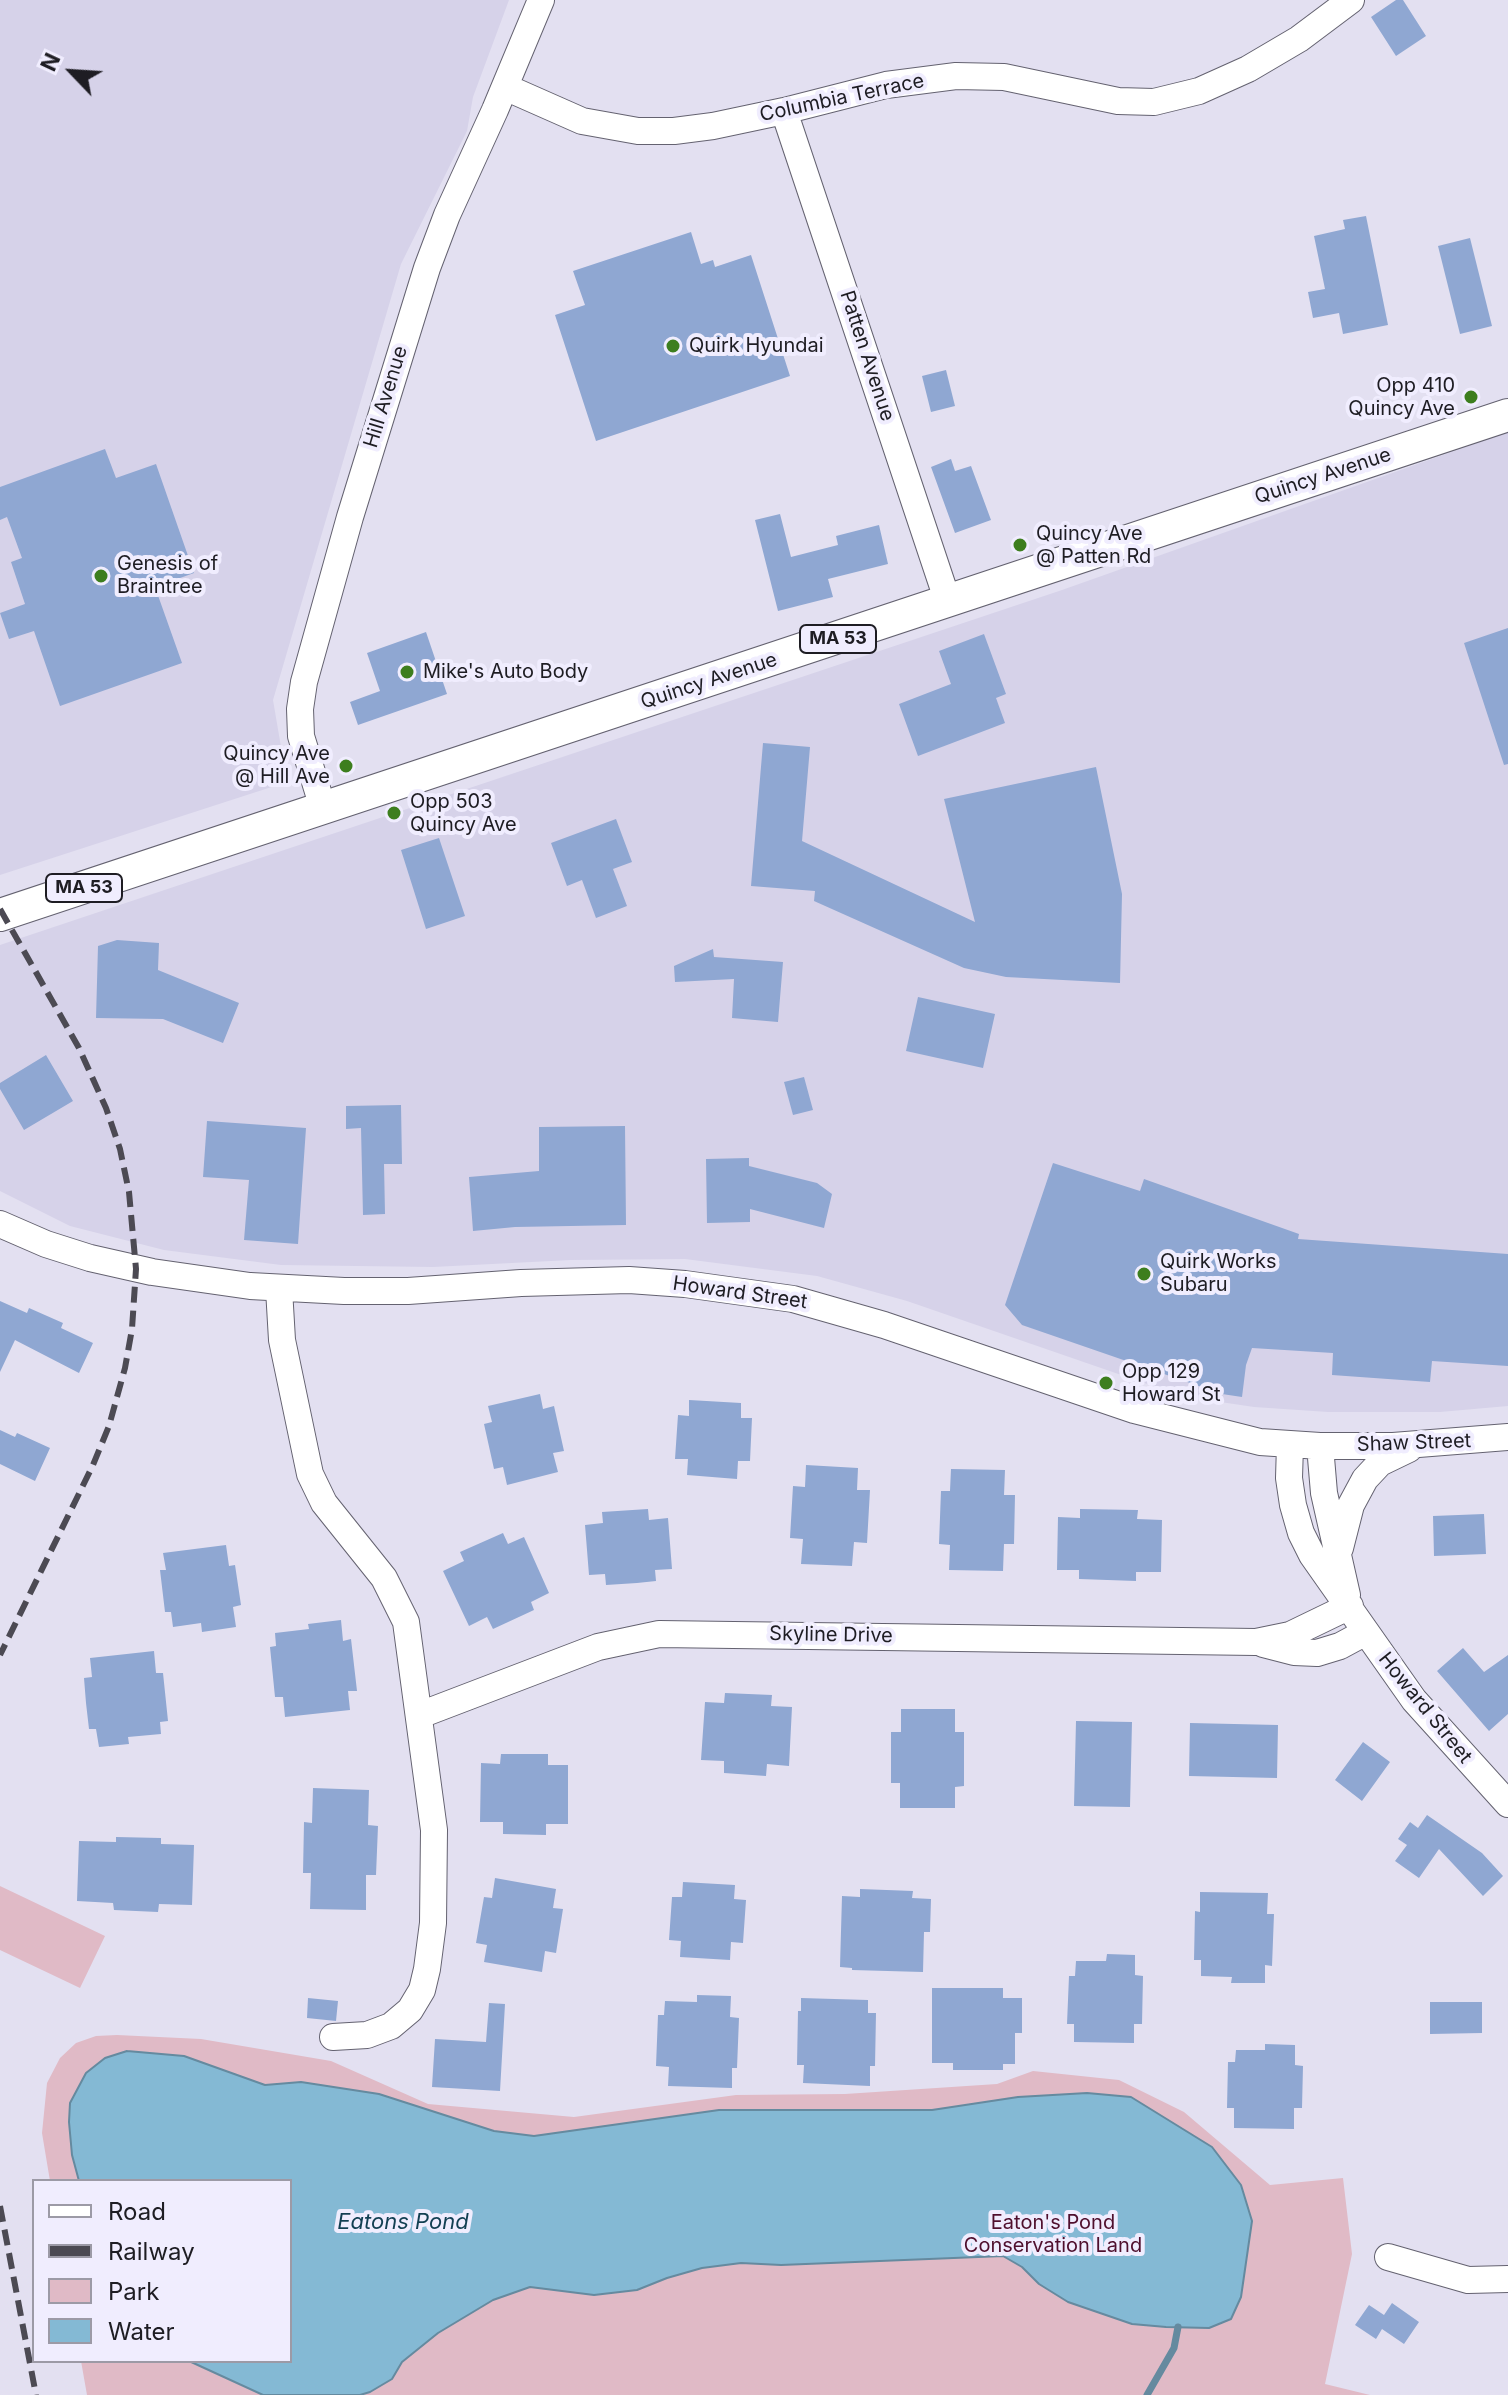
<!DOCTYPE html>
<html>
<head>
<meta charset="utf-8">
<style>
	body { margin:0 }
	#map { position:relative; width:1508px; height:2395px; overflow:hidden; background:#e3e0f1; font-family:Inter,sans-serif }
	canvas { display:block }
	.legend { position:absolute; left:32px; top:2179px; width:260px; height:184px; box-sizing:border-box; background:#f0edfe; border:2px solid #9c9aa6; margin:0; padding:10px 14px; list-style:none; font-size:24px; color:#1e1d23 }
	.legend li { display:flex; align-items:center; gap:16px; height:40px }
	.legend b { width:40px; border:2px solid #9c9aa6 }
	.north { position:absolute; left:32px; top:32px; width:80px; height:80px; -webkit-text-stroke:6px #f0edfe; paint-order:stroke; rotate:295deg; font-size:22px; font-weight:700; line-height:32px; text-align:center; color:#1e1d23 }
	.north::after { content:''; display:block; margin:auto; width:28px; height:36px; background:#1e1d23; clip-path:polygon(50% 0,100% 100%,50% 72%,0 100%) }
</style>
</head>
<body>
<div id="map">
<canvas width="1508" height="2395"></canvas>
<ul class="legend">
<li><b style="height:10px;background:#fff"></b>Road</li>
<li><b style="height:10px;background:#4c4a53"></b>Railway</li>
<li><b style="height:22px;background:#e0bac6"></b>Park</li>
<li><b style="height:22px;background:#84b9d4"></b>Water</li>
</ul>
<div class="north">N</div>
</div>
<script>
const ctx = document.querySelector('canvas').getContext('2d');
ctx.lineJoin = 'round';
function fillPath(path, color) { ctx.fillStyle = color; ctx.fill(path, 'evenodd'); }
const toPath = rows => new Path2D(rows.map(r => 'M' + r).join(''));
function trace(path, color, width, dash) { ctx.strokeStyle = color; ctx.lineWidth = width; ctx.lineCap = dash ? 'butt' : 'round'; ctx.setLineDash(dash || []); ctx.stroke(path); }
function label(font, color, halo, rows, align = 'center') {
  ctx.font = font + ' Inter,sans-serif'; ctx.lineWidth = 8; ctx.setLineDash([]); ctx.textBaseline = 'middle'; ctx.strokeStyle = halo; ctx.fillStyle = color; for (const [text, x, y, turn = 0] of rows) {
    ctx.save(); ctx.translate(x, y); ctx.rotate((+turn || 0) * Math.PI / 180); ctx.textAlign = isNaN(turn) ? turn : align; if (halo) ctx.strokeText(text, 0, 0); ctx.fillText(text, 0, 0); ctx.restore();
  }
}
const built = toPath([
	[0,0,509,0,473,97,467,131,401,264,273,700,287,782,0,875],
	[1508,432,1508,1406,1440,1412,1328,1412,1254,1407,1207,1400,1156,1387,907,1301,817,1276,685,1259,571,1260,433,1267,281,1265,164,1250,70,1226,0,1191,0,945,1062,590]
]);
const green = toPath([
	[0,1886,105,1936,80,1988,0,1950],
	[117,2035,201,2039,331,2061,428,2104,574,2117,736,2095,845,2094,997,2084,1033,2071,1119,2080,1184,2112,1270,2185,1343,2178,1352,2254,1325,2384,1370,2395,87,2395,81,2361,290,2361,290,2181,50,2181,42,2133,47,2083,60,2058,76,2043,96,2036]
]);
const water = toPath([
	[127,2051,184,2056,265,2085,301,2082,379,2094,494,2131,534,2136,719,2110,932,2110,1018,2097,1087,2093,1131,2097,1212,2147,1241,2185,1252,2221,1241,2297,1231,2319,1209,2328,1166,2327,1132,2324,1068,2302,1039,2284,1022,2267,1003,2256,781,2265,741,2263,702,2268,667,2278,637,2290,594,2295,530,2287,493,2300,438,2333,402,2362,392,2379,370,2392,360,2395,263,2395,189,2361,290,2361,290,2181,79,2181,72,2155,69,2122,70,2103,86,2073,105,2058,127,2051]
]);
const stream = toPath([
	[1147,2395,1174,2348,1178,2327]
]);
const building = toPath([
	[1396,0,1403,0,1426,36,1396,56,1371,17],
	[1366,216,1388,325,1343,334,1339,313,1313,318,1308,292,1325,289,1314,236,1345,229,1343,220],
	[691,232,701,264,713,260,715,267,751,255,790,376,596,441,555,315,585,305,573,271],
	[1470,238,1492,326,1460,334,1438,246],
	[946,370,955,406,931,412,922,376],
	[105,449,116,478,156,464,194,573,155,587,182,663,60,706,34,631,9,639,0,613,25,604,11,562,22,558,7,517,0,520,0,487],
	[951,459,955,471,971,466,991,520,955,533,931,467],
	[780,514,791,557,838,545,836,536,879,525,888,564,828,579,833,597,778,611,755,520],
	[1508,628,1508,764,1504,765,1464,643],
	[426,632,447,694,358,725,350,702,380,691,367,653],
	[984,634,1006,694,996,698,1005,723,918,756,899,704,951,684,939,651],
	[763,743,810,747,802,841,975,922,944,799,1096,767,1122,894,1120,983,1006,977,964,968,814,901,815,891,751,886],
	[616,819,632,862,613,869,627,906,596,918,582,880,567,886,551,843],
	[439,838,465,916,426,929,401,850],
	[117,940,159,943,158,970,239,1003,223,1043,163,1019,96,1018,98,946],
	[713,949,714,957,783,962,778,1022,732,1018,734,979,675,982,674,966],
	[918,997,995,1014,983,1068,906,1051],
	[46,1055,73,1101,24,1130,0,1089,0,1083],
	[804,1077,813,1110,793,1115,784,1082],
	[401,1105,402,1164,384,1164,385,1214,363,1215,361,1128,346,1129,346,1106],
	[207,1121,306,1128,298,1244,244,1240,249,1180,203,1177],
	[625,1126,626,1225,515,1227,473,1231,469,1177,539,1171,539,1127],
	[749,1158,749,1166,817,1183,832,1194,824,1228,750,1209,750,1222,707,1223,706,1159],
	[1053,1163,1140,1191,1144,1179,1299,1234,1298,1239,1508,1254,1508,1366,1432,1361,1430,1382,1332,1375,1333,1353,1252,1348,1246,1365,1242,1397,1222,1394,1022,1325,1005,1305],
	[0,1301,27,1313,29,1308,63,1323,61,1328,93,1343,79,1373,15,1340,0,1372],
	[540,1394,543,1409,554,1406,564,1451,553,1453,558,1472,507,1485,503,1467,494,1469,484,1424,492,1422,488,1406],
	[689,1400,741,1403,741,1418,752,1418,750,1461,738,1461,737,1479,687,1475,688,1459,675,1459,678,1415,689,1416],
	[0,1430,15,1437,17,1433,50,1448,35,1481,0,1464],
	[806,1465,858,1468,857,1490,870,1490,867,1543,854,1542,852,1566,801,1564,803,1539,790,1538,793,1486,805,1487],
	[951,1469,1005,1470,1004,1495,1015,1495,1014,1544,1004,1544,1003,1571,949,1570,950,1545,939,1544,941,1491,950,1491],
	[648,1509,649,1520,668,1518,672,1569,655,1570,656,1581,637,1583,606,1585,605,1574,589,1575,585,1525,603,1523,602,1512],
	[1080,1509,1138,1510,1137,1519,1162,1520,1161,1572,1136,1572,1136,1581,1079,1579,1079,1570,1057,1570,1058,1517,1080,1518],
	[1484,1514,1486,1554,1434,1556,1433,1516],
	[503,1533,508,1544,524,1537,549,1593,531,1602,534,1610,493,1629,487,1617,469,1626,443,1571,464,1561,460,1552],
	[226,1545,229,1566,235,1565,241,1605,233,1607,236,1627,202,1632,201,1623,173,1627,171,1612,165,1612,160,1570,166,1570,163,1553],
	[341,1620,343,1641,351,1639,357,1691,348,1691,350,1710,285,1717,283,1697,275,1697,270,1647,276,1646,275,1633,309,1629,308,1624],
	[1463,1648,1484,1672,1508,1655,1508,1714,1489,1731,1437,1671],
	[154,1651,156,1673,163,1673,168,1721,160,1722,161,1734,128,1737,129,1744,99,1747,96,1729,89,1729,86,1703,84,1678,92,1677,90,1658],
	[725,1693,772,1695,771,1706,792,1707,789,1766,767,1764,766,1776,724,1773,724,1761,701,1760,705,1702,724,1703],
	[901,1709,955,1709,955,1732,964,1732,964,1786,955,1787,955,1808,900,1808,900,1783,891,1783,891,1732,901,1732],
	[1076,1721,1132,1722,1130,1807,1074,1806],
	[1190,1723,1278,1725,1277,1778,1189,1776],
	[1363,1742,1390,1762,1362,1801,1335,1780],
	[501,1754,548,1754,548,1765,568,1765,568,1824,546,1824,546,1835,503,1834,503,1822,480,1822,481,1763,500,1764],
	[313,1788,369,1790,368,1825,378,1826,376,1875,366,1875,366,1910,310,1909,311,1873,303,1873,304,1822,312,1823],
	[1427,1815,1482,1853,1503,1876,1483,1896,1439,1849,1419,1878,1395,1861,1407,1845,1398,1839,1410,1822,1418,1828],
	[116,1837,161,1838,161,1844,194,1845,192,1905,159,1904,158,1912,114,1910,113,1903,77,1901,79,1841,116,1842],
	[495,1878,556,1889,553,1908,563,1909,556,1953,545,1951,542,1972,484,1962,487,1945,476,1943,484,1897,492,1898],
	[683,1882,735,1885,734,1899,746,1900,743,1943,731,1942,730,1960,680,1957,681,1941,669,1940,672,1897,682,1897],
	[860,1889,913,1891,912,1898,931,1899,930,1932,924,1932,923,1972,852,1970,852,1968,840,1967,842,1896,860,1897],
	[1200,1892,1268,1893,1267,1914,1274,1914,1272,1966,1265,1965,1265,1983,1231,1983,1232,1977,1201,1976,1201,1960,1194,1960,1195,1911,1200,1912],
	[1107,1954,1135,1955,1135,1975,1143,1976,1142,2024,1134,2024,1134,2043,1074,2042,1074,2024,1067,2024,1069,1976,1075,1976,1076,1961,1106,1961],
	[932,1988,1003,1988,1003,1998,1022,1998,1022,2033,1015,2033,1015,2064,1003,2064,1003,2070,953,2070,953,2063,932,2063],
	[697,1995,731,1996,730,2017,739,2018,737,2068,732,2068,732,2088,668,2086,669,2067,656,2066,658,2015,664,2015,665,2001,697,2002],
	[308,1998,338,2001,336,2021,307,2018],
	[801,1998,868,2000,868,2013,876,2013,875,2066,870,2066,870,2086,803,2083,804,2065,797,2065,798,2011,801,2011],
	[1430,2002,1482,2002,1482,2033,1430,2034],
	[489,2003,505,2004,500,2091,432,2087,435,2039,486,2042],
	[1265,2044,1295,2045,1295,2065,1303,2066,1302,2108,1294,2108,1294,2129,1234,2128,1234,2108,1227,2108,1228,2062,1235,2062,1236,2050,1265,2050],
	[1392,2303,1419,2322,1404,2344,1382,2329,1376,2339,1355,2325,1369,2305,1384,2315]
]);
const minor = toPath([
	[505,87,582,121,638,131,674,131,713,126,784,111,886,85,956,76,1004,77,1118,101,1154,102,1199,91,1248,69,1299,39,1351,0],
	[784,111,948,602],
	[323,808,301,736,300,709,304,682,350,517,427,268,447,215,495,110,541,0],
	[0,1224,46,1244,90,1258,152,1272,250,1286,344,1291,408,1291,521,1283,629,1280,685,1284,793,1299,884,1325,1134,1410,1260,1442,1320,1446,1393,1446,1508,1437],
	[279,1289,282,1340,310,1474,324,1503,384,1578,406,1622,434,1830,433,1923,427,1969,422,1990,410,2010,391,2026,367,2035,333,2037],
	[1290,1445,1289,1478,1293,1505,1301,1533,1312,1555,1414,1700,1508,1804],
	[1320,1446,1324,1493,1347,1595],
	[1340,1548,1351,1505,1365,1479,1380,1463,1409,1449],
	[1263,1644,1294,1652,1317,1653,1340,1646,1366,1632],
	[420,1715,598,1647,659,1634,1256,1642,1290,1635,1350,1606],
	[1388,2257,1468,2280,1508,2279]
]);
const major = toPath([
	[0,915,1508,415]
]);
const rail = toPath([
	[0,909,79,1048,106,1108,120,1149,129,1192,136,1269,132,1329,125,1368,109,1426,93,1465,0,1655],
	[0,2206,36,2395]
]);
const markers = [
	[673,346,8,"#3d7e1e"],
	[1471,397,8,"#3d7e1e"],
	[1020,545,8,"#3d7e1e"],
	[101,576,8,"#3d7e1e"],
	[407,672,8,"#3d7e1e"],
	[346,766,8,"#3d7e1e"],
	[394,813,8,"#3d7e1e"],
	[1144,1274,8,"#3d7e1e"],
	[1106,1383,8,"#3d7e1e"]
];
const shields = [
	[838,639,76],
	[84,888,76]
];
const shieldNames = [
	["MA 53",838,639],
	["MA 53",84,888]
];
const streetNames = [
	["Columbia Terrace",842,98,-12],
	["Patten Avenue",867,356,72],
	["Hill Avenue",386,397,-73],
	["Quincy Avenue",1323,476,-18],
	["Quincy Avenue",709,681,-18],
	["Howard Street",740,1293,8],
	["Shaw Street",1414,1443,-2],
	["Skyline Drive",831,1635,1],
	["Howard Street",1425,1708,51]
];
const poiNames = [
	["Quirk Hyundai",689,346],
	["Opp 410",1455,386,"right"],
	["Quincy Ave",1455,409,"right"],
	["Quincy Ave",1036,534],
	["@ Patten Rd",1036,557],
	["Genesis of",117,564],
	["Braintree",117,587],
	["Mike's Auto Body",423,672],
	["Quincy Ave",330,754,"right"],
	["@ Hill Ave",330,777,"right"],
	["Opp 503",410,802],
	["Quincy Ave",410,825],
	["Quirk Works",1160,1262],
	["Subaru",1160,1285],
	["Opp 129",1122,1372],
	["Howard St",1122,1395]
];
const parkNames = [
	["Eaton's Pond",1053,2223],
	["Conservation Land",1053,2246]
];
const waterNames = [
	["Eatons Pond",403,2222]
];
fillPath(built, '#d6d2e9');
fillPath(green, '#e0bac6');
fillPath(water, '#84b9d4');
trace(water, '#658a9f', 2);
trace(stream, '#658a9f', 7);
fillPath(building, '#8fa7d2');
trace(minor, '#646270', 28);
trace(major, '#646270', 34);
trace(minor, '#fff', 26);
trace(major, '#fff', 32);
trace(rail, '#4c4a53', 6, [16, 8]);
for (const [x, y, r, color] of markers) { const dot = new Path2D(); dot.arc(x, y, r, 0, 2 * Math.PI); ctx.fillStyle = color; ctx.fill(dot); trace(dot, '#f0edfe', 3); }
for (const [x, y, w] of shields) { const box = new Path2D(); box.roundRect(x - w / 2, y - 14, w, 28, 6); ctx.fillStyle = '#f0edfe'; ctx.fill(box); trace(box, '#1e1d23', 2); }
label('bold 18px', '#1e1d23', null, shieldNames);
label('20px', '#1e1d23', '#f0edfe', streetNames);
label('20px', '#1e1d23', '#f0edfe', poiNames, 'left');
label('20px', '#4f0f2d', '#f0edfe', parkNames);
label('italic 22px', '#123f52', '#f0edfe', waterNames);
</script>
</body>
</html>
